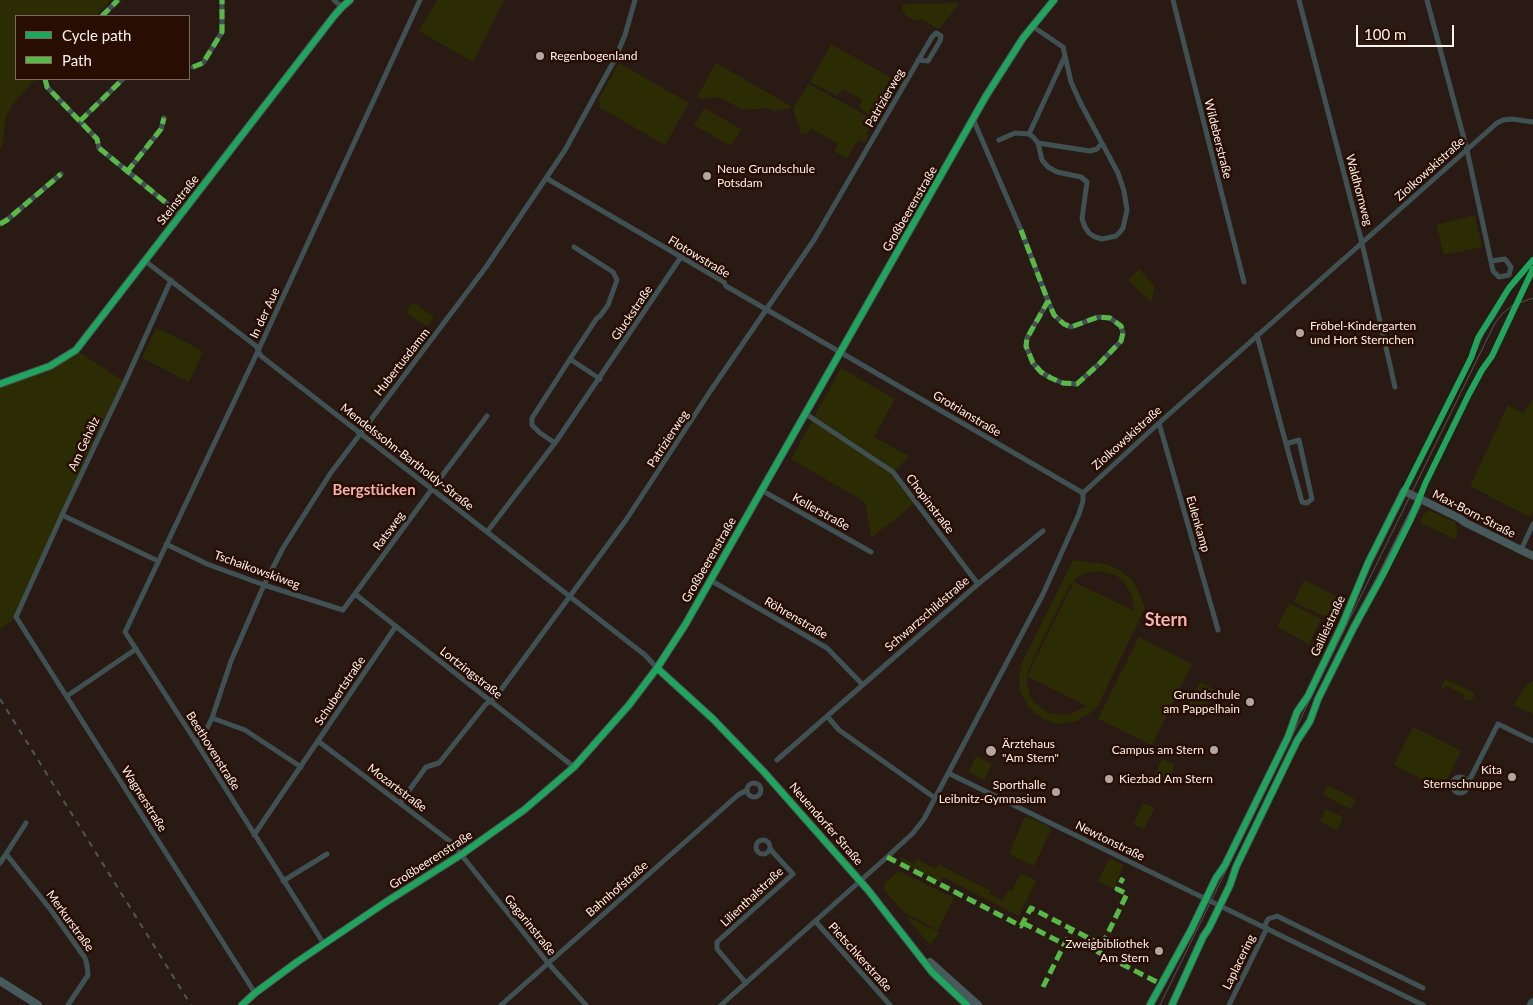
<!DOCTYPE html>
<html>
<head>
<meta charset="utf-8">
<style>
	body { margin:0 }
	#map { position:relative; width:1533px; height:1005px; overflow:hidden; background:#291a14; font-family:Lato,sans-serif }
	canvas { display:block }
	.legend { position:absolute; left:15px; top:15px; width:175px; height:65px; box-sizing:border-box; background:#280d03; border:1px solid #7d6860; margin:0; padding:6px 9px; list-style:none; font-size:15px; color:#fdf1ec }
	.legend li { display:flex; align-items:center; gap:10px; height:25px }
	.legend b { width:25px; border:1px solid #7d6860 }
	.scale { position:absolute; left:1356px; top:25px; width:98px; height:22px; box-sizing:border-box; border:2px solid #fdf1ec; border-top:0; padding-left:6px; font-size:15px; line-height:18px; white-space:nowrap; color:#fdf1ec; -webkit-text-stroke:4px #280d03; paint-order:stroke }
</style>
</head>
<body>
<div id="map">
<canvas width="1533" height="1005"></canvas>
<ul class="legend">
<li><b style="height:6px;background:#20a55d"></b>Cycle path</li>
<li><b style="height:6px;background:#58b947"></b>Path</li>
</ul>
<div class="scale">100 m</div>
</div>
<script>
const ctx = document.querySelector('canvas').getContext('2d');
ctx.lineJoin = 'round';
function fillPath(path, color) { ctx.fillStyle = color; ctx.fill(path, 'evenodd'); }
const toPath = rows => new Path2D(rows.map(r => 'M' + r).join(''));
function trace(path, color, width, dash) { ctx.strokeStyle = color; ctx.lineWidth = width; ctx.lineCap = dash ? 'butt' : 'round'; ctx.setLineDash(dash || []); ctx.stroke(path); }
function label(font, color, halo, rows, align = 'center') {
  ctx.font = font + ' Lato,sans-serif'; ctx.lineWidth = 5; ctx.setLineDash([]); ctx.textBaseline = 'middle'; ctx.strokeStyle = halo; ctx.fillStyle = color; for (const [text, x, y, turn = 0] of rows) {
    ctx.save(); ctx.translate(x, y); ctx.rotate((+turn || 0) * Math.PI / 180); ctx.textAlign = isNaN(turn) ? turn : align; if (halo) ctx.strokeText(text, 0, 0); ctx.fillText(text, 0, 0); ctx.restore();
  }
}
const green = toPath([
	[0,0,111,0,96,16,16,16,16,79,36,79,14,102,6,116,2,147,0,148],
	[437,0,504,0,473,62,419,31],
	[959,3,956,8,939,29,921,19,917,21,906,16,902,9,903,4],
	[831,44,899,82,897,86,895,85,891,91,893,93,889,101,882,97,872,117,859,107,862,100,842,89,838,96,810,82],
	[619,63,689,103,665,145,599,107,601,103,598,101],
	[716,63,791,106,790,108,774,111,768,108,743,110,721,98,713,97,701,99,697,97],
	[808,84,857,110,876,123,873,129,870,127,866,134,869,135,864,143,858,140,847,159,834,151,838,144,811,128,807,135,801,133,793,109],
	[704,108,741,129,731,146,694,125],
	[1475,215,1482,247,1444,255,1436,225],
	[1139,269,1155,287,1151,302,1128,280],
	[413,302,434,317,427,327,406,312],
	[156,328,180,339,203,352,189,382,142,358],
	[76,350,125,382,17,617,0,629,0,384,50,366],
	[841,368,895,399,874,437,909,456,892,474,914,504,871,538,865,502,791,459],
	[1533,399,1533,511,1530,517,1470,486,1508,405,1523,413],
	[1428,510,1455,522,1458,531,1455,539,1421,523,1421,521,1423,516],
	[1073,560,1105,564,1118,569,1130,578,1136,586,1145,607,1098,706,1090,713,1077,721,1058,724,1045,720,1029,708,1020,691,1019,677,1022,662],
	[1101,571,1117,576,1123,581,1132,595,1134,611,1074,582,1027,676,1087,706,1075,712,1066,715,1049,713,1036,704,1030,696,1027,682,1027,675,1029,668,1068,588,1078,577,1085,573],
	[1304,580,1340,598,1330,619,1294,602],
	[1289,603,1321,619,1309,644,1277,627],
	[1139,637,1192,664,1152,745,1098,719],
	[1445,679,1475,693,1474,697,1470,700,1463,700,1465,696,1463,694,1446,686,1443,690,1442,689,1442,686],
	[1533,680,1533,714,1515,706,1515,704,1525,686],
	[1200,682,1214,689,1200,717,1186,710],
	[1413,727,1461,751,1442,789,1394,765],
	[976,756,992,764,984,780,969,772],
	[1162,759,1175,765,1166,784,1153,778],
	[1328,785,1356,800,1351,809,1323,795],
	[1143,803,1155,808,1144,829,1133,824],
	[1326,809,1343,817,1337,830,1320,822],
	[1028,817,1048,826,1051,830,1034,866,1009,854,1024,818],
	[899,856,914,864,917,859,936,869,938,864,991,891,990,894,1002,901,1008,890,1012,891,1021,873,1036,881,1019,916,943,877,941,882,902,863],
	[1110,858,1124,865,1113,889,1098,881],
	[899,871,954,898,938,930,904,912,884,890,884,886,885,883],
	[910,918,937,931,939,934,932,942,933,944,931,946,908,919]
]);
const street = toPath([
	[334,0,342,7],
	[1173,0,1244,282],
	[1299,0,1362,243,1395,387],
	[1427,0,1467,150,1493,271,1499,277,1509,275,1511,267,1505,259,1491,261],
	[102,16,118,0],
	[193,67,203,63,222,32,222,0],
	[45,79,47,87,97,139,99,148,181,215],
	[973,119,1021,230,1048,301,1027,338,1026,346,1033,363,1041,372,1051,378,1063,383,1077,384,1100,363,1121,341,1123,333,1121,326,1110,318,1098,317,1071,327,1064,324,1054,315,1048,301],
	[80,121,123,79],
	[1029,134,1065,56],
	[999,140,1015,133,1029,134,1033,137,1038,143,1042,160,1048,167,1057,172,1081,177,1087,182,1082,219,1085,227,1089,233,1095,237,1102,239,1116,236,1120,232,1123,228,1127,210,1124,191,1118,173,1080,102,1071,82,1063,47,1032,26],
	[1038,143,1090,151,1097,149,1102,143],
	[127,172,161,129,164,118],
	[546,178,724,282,726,286,1083,493],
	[0,224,7,220,61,174],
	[145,261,256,346,261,356,645,655,657,668],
	[171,280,125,382,62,515,16,617,255,993],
	[1257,335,1282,429,1302,502,1307,503,1312,499,1299,440,1286,444],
	[570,359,597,318,600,316,608,305,617,280,613,272,574,247],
	[806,414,893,472,978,584],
	[1159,423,1218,630],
	[555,443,540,433,532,425,532,418,570,359,600,379],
	[761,490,871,552],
	[1404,491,1471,358,1482,332,1493,316,1509,288,1533,260],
	[1420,499,1425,484,1469,394,1482,370,1492,356,1533,269],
	[62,515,158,561],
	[487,532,555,443,681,257],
	[166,544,207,564,264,585,343,610,432,489,487,416],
	[1521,550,1533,524],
	[710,580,827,648,862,684],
	[355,594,574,767],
	[67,696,136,649],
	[827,716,839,730,935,798],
	[212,718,245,730,301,767],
	[318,741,451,842,548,963,586,1005],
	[196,742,203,737,212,718,231,661,264,585,283,548,330,474,486,267,565,150,615,59,625,35,635,0],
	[777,760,978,584,1043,531],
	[948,773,1423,1005],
	'1452 785a8 8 0 1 1 16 0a8 8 0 1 1-16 0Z',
	[1468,783,1498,724,1533,741],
	'747 790a7 7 0 1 1 14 0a7 7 0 1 1-14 0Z',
	[400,803,426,767,439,763,486,704,495,698,626,520,711,390,814,240,932,37,936,33,941,36,940,41,928,61,918,60],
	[254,835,396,626],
	'756 847a7 7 0 1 1 14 0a7 7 0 1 1-14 0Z',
	[6,854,26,823],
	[0,863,6,854,51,910,85,958,87,965,88,975,68,1005],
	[283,881,327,854],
	[816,922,890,1005],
	[1264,927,1268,919,1277,916,1423,988],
	[324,944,196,742,125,632,258,351,420,0],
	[746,983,717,949,717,942,793,874,770,849],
	[501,1005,738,795,747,790],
	[721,1005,887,857,913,833,924,819,1043,594,1079,514,1083,501,1083,493,1159,423,1497,123,1503,120,1512,119,1533,122],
	[1229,1005,1267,928]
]);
const secondary = toPath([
	[0,384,50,366,76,350,334,16,342,7,350,0],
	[657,668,713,719,764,772,868,890,932,972,967,1005],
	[930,962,978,1005],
	[0,981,38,1005],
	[242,1005,255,993,297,962,386,902,462,854,524,810,574,767,629,705,657,668,685,625,986,96,1023,38,1054,0],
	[1150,1005,1191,930,1216,878,1225,865,1288,737,1297,712,1308,696,1343,623,1368,563,1404,491,1459,518,1466,523,1533,556],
	[1172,1005,1203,937,1209,928,1230,885,1236,867,1297,741,1310,721,1318,699,1354,627,1379,581,1420,499]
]);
const highway = toPath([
	[1532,1005,1533,1003]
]);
const tram = toPath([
	[1160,1005,1495,323,1502,314,1513,305,1533,298]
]);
const rail = toPath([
	[0,699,191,1005]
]);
const quiet = toPath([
	[102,16,118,0],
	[193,67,203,63,222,32,222,0],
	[45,79,47,87,97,139,99,148,181,215],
	[80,121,123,79],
	[127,172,161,129,164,118],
	[0,224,7,220,61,174],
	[1021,230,1048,301,1027,338,1026,346,1033,363,1041,372,1051,378,1063,383,1077,384,1100,363,1121,341,1123,333,1121,326,1110,318,1098,317,1071,327,1064,324,1054,315,1048,301],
	[887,857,1021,926,1031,908,1102,945,1098,952,1161,984],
	[1023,923,1064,944],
	[1102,945,1127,894,1117,889,1123,878],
	[1043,987,1072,929]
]);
const cycleway = toPath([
	[0,384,50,366,76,350,334,16,342,7,350,0],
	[657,668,713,719,764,772,868,890,932,972,967,1005],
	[242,1005,255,993,297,962,386,902,462,854,524,810,574,767,629,705,657,668,685,625,986,96,1023,38,1054,0],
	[1150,1005,1191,930,1216,878,1225,865,1288,737,1297,712,1308,696,1343,623,1368,563,1471,358,1478,338,1509,288,1533,260],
	[1172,1005,1203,937,1209,928,1230,885,1236,867,1297,741,1310,721,1318,699,1354,627,1385,571,1411,519,1425,484,1469,394,1482,370,1492,356,1533,269]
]);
const markers = [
	[540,56,5,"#b3a6a0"],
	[707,176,5,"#b3a6a0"],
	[1300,333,5,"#b3a6a0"],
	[1250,702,5,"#b3a6a0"],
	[1214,750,5,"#b3a6a0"],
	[991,751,6,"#b3a6a0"],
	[1512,777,5,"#b3a6a0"],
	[1109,779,5,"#b3a6a0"],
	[1056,792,5,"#b3a6a0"],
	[1159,951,5,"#b3a6a0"]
];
const poiNames = [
	["Regenbogenland",550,56],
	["Neue Grundschule",717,169],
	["Potsdam",717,183],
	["Fröbel-Kindergarten",1310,326],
	["und Hort Sternchen",1310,340],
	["Grundschule",1240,695,"right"],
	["am Pappelhain",1240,709,"right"],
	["Ärztehaus",1002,744],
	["\"Am Stern\"",1002,758],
	["Campus am Stern",1204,750,"right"],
	["Kita",1502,770,"right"],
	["Sternschnuppe",1502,784,"right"],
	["Kiezbad Am Stern",1119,779],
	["Sporthalle",1046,785,"right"],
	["Leibnitz-Gymnasium",1046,799,"right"],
	["Zweigbibliothek",1149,944,"right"],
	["Am Stern",1149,958,"right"]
];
const streetNames = [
	["Patrizierweg",885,98,-60],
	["Wildeberstraße",1218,139,76],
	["Ziolkowskistraße",1430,169,-42],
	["Waldhornweg",1359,190,75],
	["Steinstraße",178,200,-52],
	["Großbeerenstraße",910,209,-60],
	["Flotowstraße",699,257,31],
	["In der Aue",265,313,-65],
	["Gluckstraße",632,313,-56],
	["Hubertusdamm",402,362,-52],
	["Grotrianstraße",967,414,31],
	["Ziolkowskistraße",1127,438,-42],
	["Patrizierweg",668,439,-57],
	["Am Gehölz",84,444,-65],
	["Mendelssohn-Bartholdy-Straße",407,457,38],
	["Chopinstraße",930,504,53],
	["Kellerstraße",821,512,29],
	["Max-Born-Straße",1474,514,27],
	["Eulenkamp",1198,524,74],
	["Ratsweg",389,531,-54],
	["Großbeerenstraße",709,560,-60],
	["Tschaikowskiweg",257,570,20],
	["Schwarzschildstraße",927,614,-41],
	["Röhrenstraße",796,618,30],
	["Galileistraße",1328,626,-65],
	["Lortzingstraße",471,673,38],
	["Schubertstraße",340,691,-56],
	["Beethovenstraße",213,751,58],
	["Mozartstraße",397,788,37],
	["Wagnerstraße",144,799,58],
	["Neuendorfer Straße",826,824,49],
	["Newtonstraße",1110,841,26],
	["Großbeerenstraße",431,860,-33],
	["Bahnhofstraße",617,889,-41],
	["Lilienthalstraße",752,897,-43],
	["Merkurstraße",70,921,54],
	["Gagarinstraße",530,925,51],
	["Pietschkerstraße",860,957,48],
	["Laplacering",1239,962,-64]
];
const quarterNames = [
	["Bergstücken",374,490]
];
const districtNames = [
	["Stern",1166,620]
];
fillPath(green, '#2b2c04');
trace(street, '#405154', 5);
trace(secondary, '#465a5c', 8);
trace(highway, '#3f575b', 10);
trace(tram, '#4e5656', 1);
trace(rail, '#4e5656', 2, [6, 6]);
trace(quiet, '#58b947', 5, [10, 5]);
trace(cycleway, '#20a55d', 6);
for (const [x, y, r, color] of markers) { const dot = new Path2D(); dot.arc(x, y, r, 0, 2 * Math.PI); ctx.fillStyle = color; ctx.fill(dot); trace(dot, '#280d03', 2); }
label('12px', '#fdf1ec', '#280d03', poiNames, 'left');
label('12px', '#fdf1ec', '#280d03', streetNames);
label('bold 15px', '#f7b3af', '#280d03', quarterNames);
label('bold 18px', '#f7b3af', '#280d03', districtNames);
</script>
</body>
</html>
